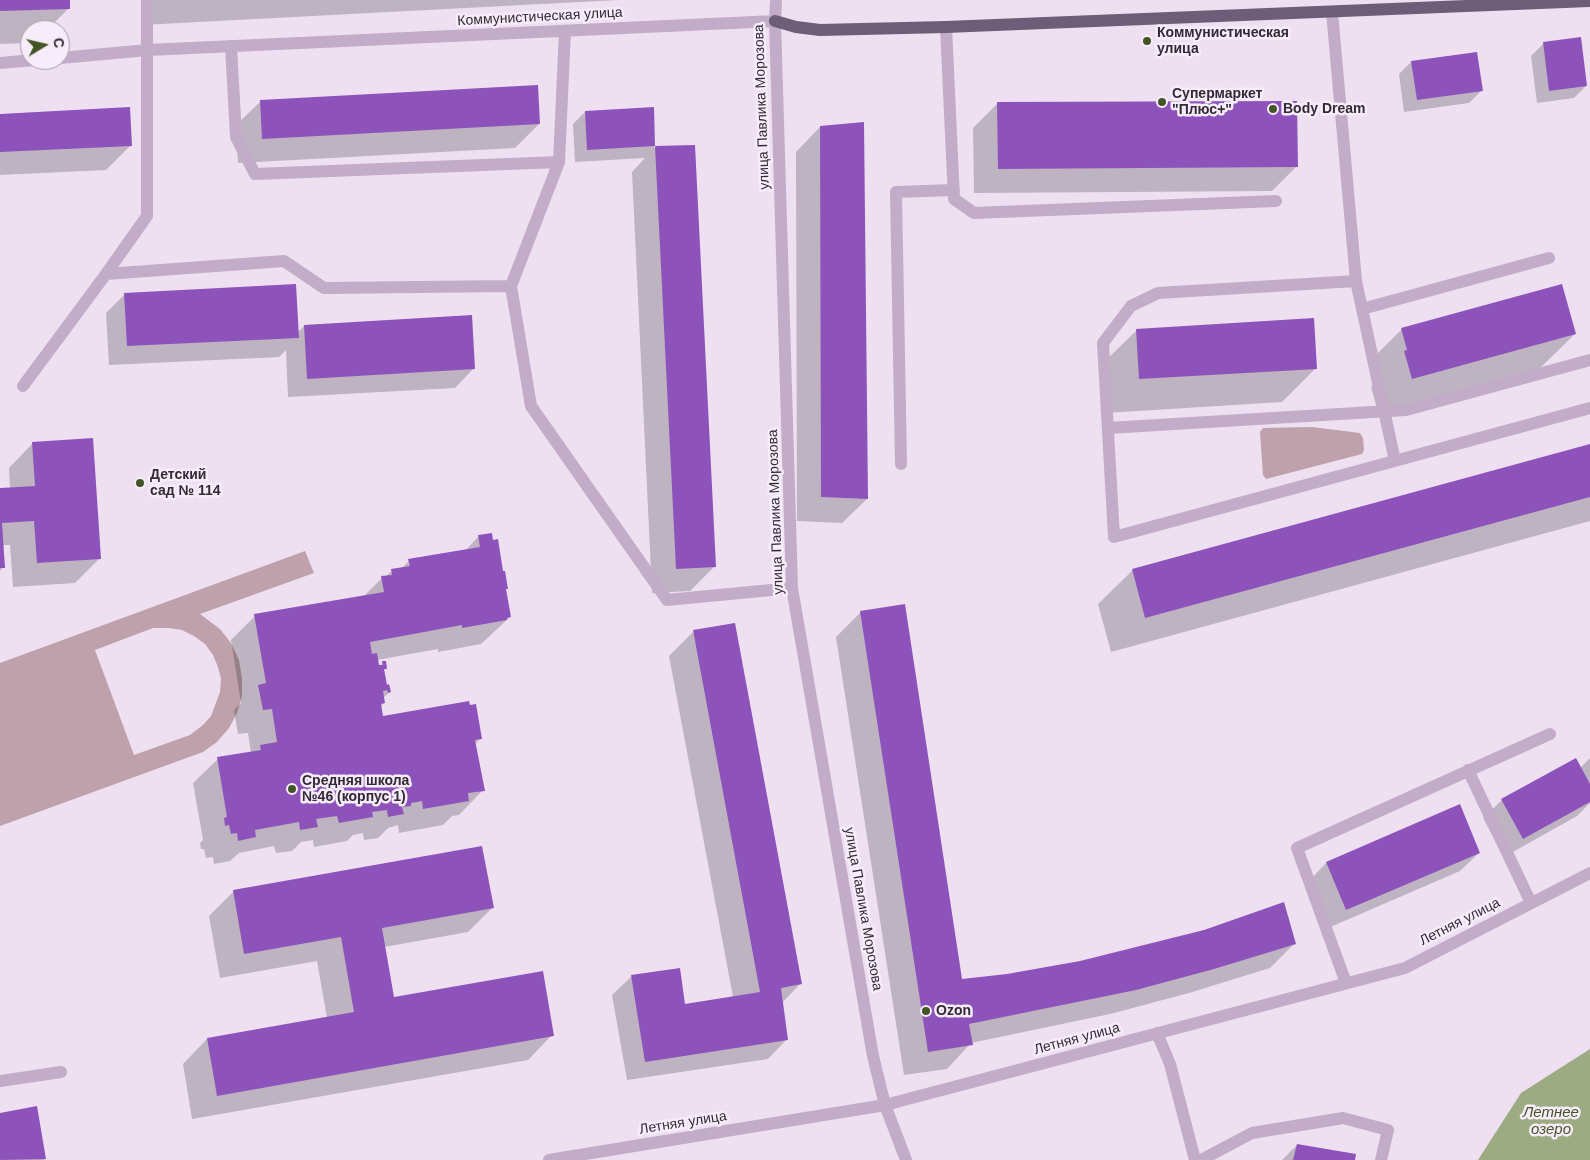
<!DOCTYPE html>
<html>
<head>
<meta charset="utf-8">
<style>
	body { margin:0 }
	#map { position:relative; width:1590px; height:1160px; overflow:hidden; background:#eee0f1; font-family:Helvetica,sans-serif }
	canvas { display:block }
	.north { position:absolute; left:20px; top:20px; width:50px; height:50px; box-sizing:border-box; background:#f7ecf9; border:1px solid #a89eab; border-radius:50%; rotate:81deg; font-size:14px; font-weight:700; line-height:20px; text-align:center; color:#322a37 }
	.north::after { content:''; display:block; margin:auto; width:18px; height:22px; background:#425524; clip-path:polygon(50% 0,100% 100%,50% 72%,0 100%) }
</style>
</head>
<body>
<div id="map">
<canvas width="1590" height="1160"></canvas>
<div class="north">С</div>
</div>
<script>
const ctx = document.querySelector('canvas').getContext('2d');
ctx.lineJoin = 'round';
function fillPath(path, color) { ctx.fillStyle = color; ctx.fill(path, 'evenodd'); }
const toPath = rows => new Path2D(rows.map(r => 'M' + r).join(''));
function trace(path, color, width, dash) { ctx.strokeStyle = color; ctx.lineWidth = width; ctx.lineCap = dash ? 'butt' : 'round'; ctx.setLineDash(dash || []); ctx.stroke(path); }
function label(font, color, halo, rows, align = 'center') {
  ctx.font = font + ' Helvetica,sans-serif'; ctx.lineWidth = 5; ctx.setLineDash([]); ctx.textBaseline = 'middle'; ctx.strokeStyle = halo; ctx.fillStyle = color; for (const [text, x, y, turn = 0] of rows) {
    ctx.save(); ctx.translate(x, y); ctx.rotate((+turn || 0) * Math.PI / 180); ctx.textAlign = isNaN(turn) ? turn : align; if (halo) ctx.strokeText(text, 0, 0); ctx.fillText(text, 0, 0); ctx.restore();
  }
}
const green = toPath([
	[1312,427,1360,433,1363,438,1364,450,1362,454,1266,479,1263,475,1260,432,1263,428],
	[305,551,314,573,200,614,220,629,231,643,239,660,242,678,242,696,237,713,229,728,217,742,203,752,0,826,0,663],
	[153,628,169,628,182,630,194,636,205,644,213,655,218,667,221,679,220,692,211,716,203,725,190,735,134,755,95,650]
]);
const water = toPath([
	[1590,1049,1590,1160,1478,1160,1521,1093]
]);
const shadow = toPath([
	[0,0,68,0,69,8,47,30,30,30,30,43,0,44],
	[141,0,618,0,142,25],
	[1543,44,1586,86,1574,98,1537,103,1531,56],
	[1411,62,1481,91,1469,103,1404,112,1399,74],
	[261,101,539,124,515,148,238,163,236,125],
	[998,103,1296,167,1272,191,974,193,973,128],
	[652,109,654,148,694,146,715,566,690,591,652,593,632,172,645,158,575,162,573,124,585,112],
	[0,115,131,145,106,170,0,175],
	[820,127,867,499,842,523,797,521,796,152],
	[125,294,297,333,304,326,473,369,455,388,288,397,286,350,279,357,109,365,106,313],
	[1402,329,1575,334,1540,368,1378,412,1371,387,1373,384,1368,363],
	[1137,330,1316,368,1282,402,1106,413,1102,364],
	[33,443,99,559,75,583,13,587,10,545,2,545,3,567,0,571,0,489,10,489,9,468],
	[1590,445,1590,521,1111,652,1098,604,1133,570],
	[479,536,502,573,507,588,505,590,510,617,481,644,438,652,438,649,377,660,378,668,383,662,386,668,383,671,386,686,390,692,383,698,384,703,380,707,382,717,481,738,475,744,483,790,459,815,452,816,443,825,399,833,398,825,388,828,378,838,364,840,363,833,353,835,347,841,314,847,313,840,301,842,292,851,276,853,274,846,239,853,230,861,214,864,213,857,206,858,204,849,201,849,200,843,203,840,193,783,218,759,251,753,248,733,238,734,234,710,241,703,231,640,255,616,363,597,382,578,385,577,392,571,401,569,409,561,465,551],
	[861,612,961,981,1294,944,1270,968,1189,993,1110,1014,971,1043,947,1069,904,1075,836,637],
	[693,632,801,983,782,1003,786,1040,768,1059,627,1080,612,995,631,977,679,970,684,1005,733,997,669,656],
	[1590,758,1590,803,1577,816,1504,857,1483,818,1502,800,1580,768],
	[1459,806,1479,853,1460,871,1328,928,1308,882,1326,863],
	[234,891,492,908,468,932,384,947,393,999,552,1035,528,1060,192,1119,183,1064,207,1039,327,1018,317,961,220,978,209,916],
	[0,1114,45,1159,44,1160,0,1160],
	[1297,1145,1354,1160,1282,1160]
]);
const building = toPath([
	[0,0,70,0,70,9,0,11],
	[1581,37,1587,86,1549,91,1543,42],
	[1477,52,1483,91,1417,100,1411,61],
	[538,85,540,124,262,139,260,100],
	[1297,101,1298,167,998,169,997,102],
	[130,107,132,146,0,152,0,114],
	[654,107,655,146,587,150,585,111],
	[864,122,868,499,821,497,820,126],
	[695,145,716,567,676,569,655,146],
	[296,284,299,338,127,346,124,293],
	[1562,284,1576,334,1412,379,1404,351,1407,350,1401,328],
	[472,315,475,369,307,379,304,325],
	[1314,318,1317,369,1139,379,1136,329],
	[93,438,101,559,37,563,34,521,2,523,5,568,0,568,0,488,35,486,32,442],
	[1590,444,1590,497,1145,618,1132,569],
	[492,533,493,540,498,539,503,571,505,571,508,589,506,589,511,617,507,618,507,620,462,628,462,625,370,642,372,654,377,653,379,665,383,665,382,661,386,661,387,669,384,669,387,685,389,684,391,692,388,693,387,690,383,691,385,703,381,704,383,716,469,701,470,705,476,704,482,739,475,740,485,791,468,793,469,801,423,809,422,801,411,803,411,806,402,807,404,814,388,817,387,810,372,812,373,817,339,823,337,816,316,819,318,827,300,830,299,822,255,830,256,837,238,841,237,833,231,834,229,825,225,826,224,818,227,817,217,757,261,750,260,745,277,742,272,709,263,710,258,685,266,683,254,614,384,592,381,576,392,575,391,569,410,566,408,559,480,547,478,535],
	[905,604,962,979,1007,974,1080,961,1204,930,1284,902,1296,944,1214,969,1136,990,969,1024,973,1045,928,1052,860,611],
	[735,623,802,984,781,988,788,1040,645,1062,631,975,680,968,685,1004,760,992,693,630],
	[1576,758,1590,784,1590,802,1523,839,1501,799],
	[1460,804,1480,853,1346,910,1326,862],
	[482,846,494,908,382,928,394,997,543,971,554,1036,217,1096,207,1038,354,1012,341,937,244,954,233,890],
	[37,1106,46,1159,0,1160,0,1113],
	[1297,1144,1356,1154,1355,1160,1293,1160]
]);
const minor = toPath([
	[147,0,147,216,106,274,284,261,324,288,511,286],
	[776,0,775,21,792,588,873,1056,885,1105,906,1160],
	[1332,12,1356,281,1395,461],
	[946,27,954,199,974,213,1276,201],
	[565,31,559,162,511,286,531,406,667,600,792,588],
	[231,46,236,137,255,174,559,162],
	[60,58,148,50,775,21],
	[0,63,34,60],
	[1356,281,1158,293,1131,306,1103,343,1114,537,1590,408],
	[1362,309,1549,258],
	[23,386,106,274],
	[1108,428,1406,410,1590,360],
	[901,464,896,192,954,190],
	[1468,770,1531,903],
	[1346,983,1297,848,1550,734],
	[1157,1033,1170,1064,1195,1160],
	[0,1081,61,1072],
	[549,1160,885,1105,1405,968,1590,873],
	[1201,1160,1252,1133,1343,1118,1388,1130,1381,1160]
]);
const major = toPath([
	[775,21,796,27,820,30,946,27,1590,1]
]);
const markers = [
	[1147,41,5,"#425524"],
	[1162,102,5,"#425524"],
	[1273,109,5,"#425524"],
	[140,483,5,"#425524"],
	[292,789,5,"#425524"],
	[926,1011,5,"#425524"]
];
const streetNames = [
	["Коммунистическая улица",540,17,-3],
	["улица Павлика Морозова",762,107,-92],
	["улица Павлика Морозова",776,512,-92],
	["улица Павлика Морозова",863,909,80],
	["Летняя улица",1460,922,-27],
	["Летняя улица",1077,1039,-15],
	["Летняя улица",683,1123,-9]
];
const poiNames = [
	["Коммунистическая",1157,33],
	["улица",1157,49],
	["Супермаркет",1172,94],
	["\"Плюс+\"",1172,110],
	["Body Dream",1283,109],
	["Детский",150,475],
	["сад № 114",150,491],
	["Средняя школа",302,781],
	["№46 (корпус 1)",302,797],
	["Ozon",936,1011]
];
const waterNames = [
	["Летнее",1551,1113],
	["озеро",1551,1130]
];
fillPath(green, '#bfa1ab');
fillPath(water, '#9cab81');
fillPath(shadow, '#0003');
fillPath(building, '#8d53bb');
trace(minor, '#c2acc8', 12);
trace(major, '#6e5d77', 12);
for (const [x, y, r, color] of markers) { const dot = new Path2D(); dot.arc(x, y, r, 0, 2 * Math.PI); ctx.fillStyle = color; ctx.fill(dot); trace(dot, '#f7ecf9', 2); }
label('14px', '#322a37', '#f7ecf9', streetNames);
label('bold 14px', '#322a37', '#f7ecf9', poiNames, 'left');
label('italic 15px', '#425524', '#f7ecf9', waterNames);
</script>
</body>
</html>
